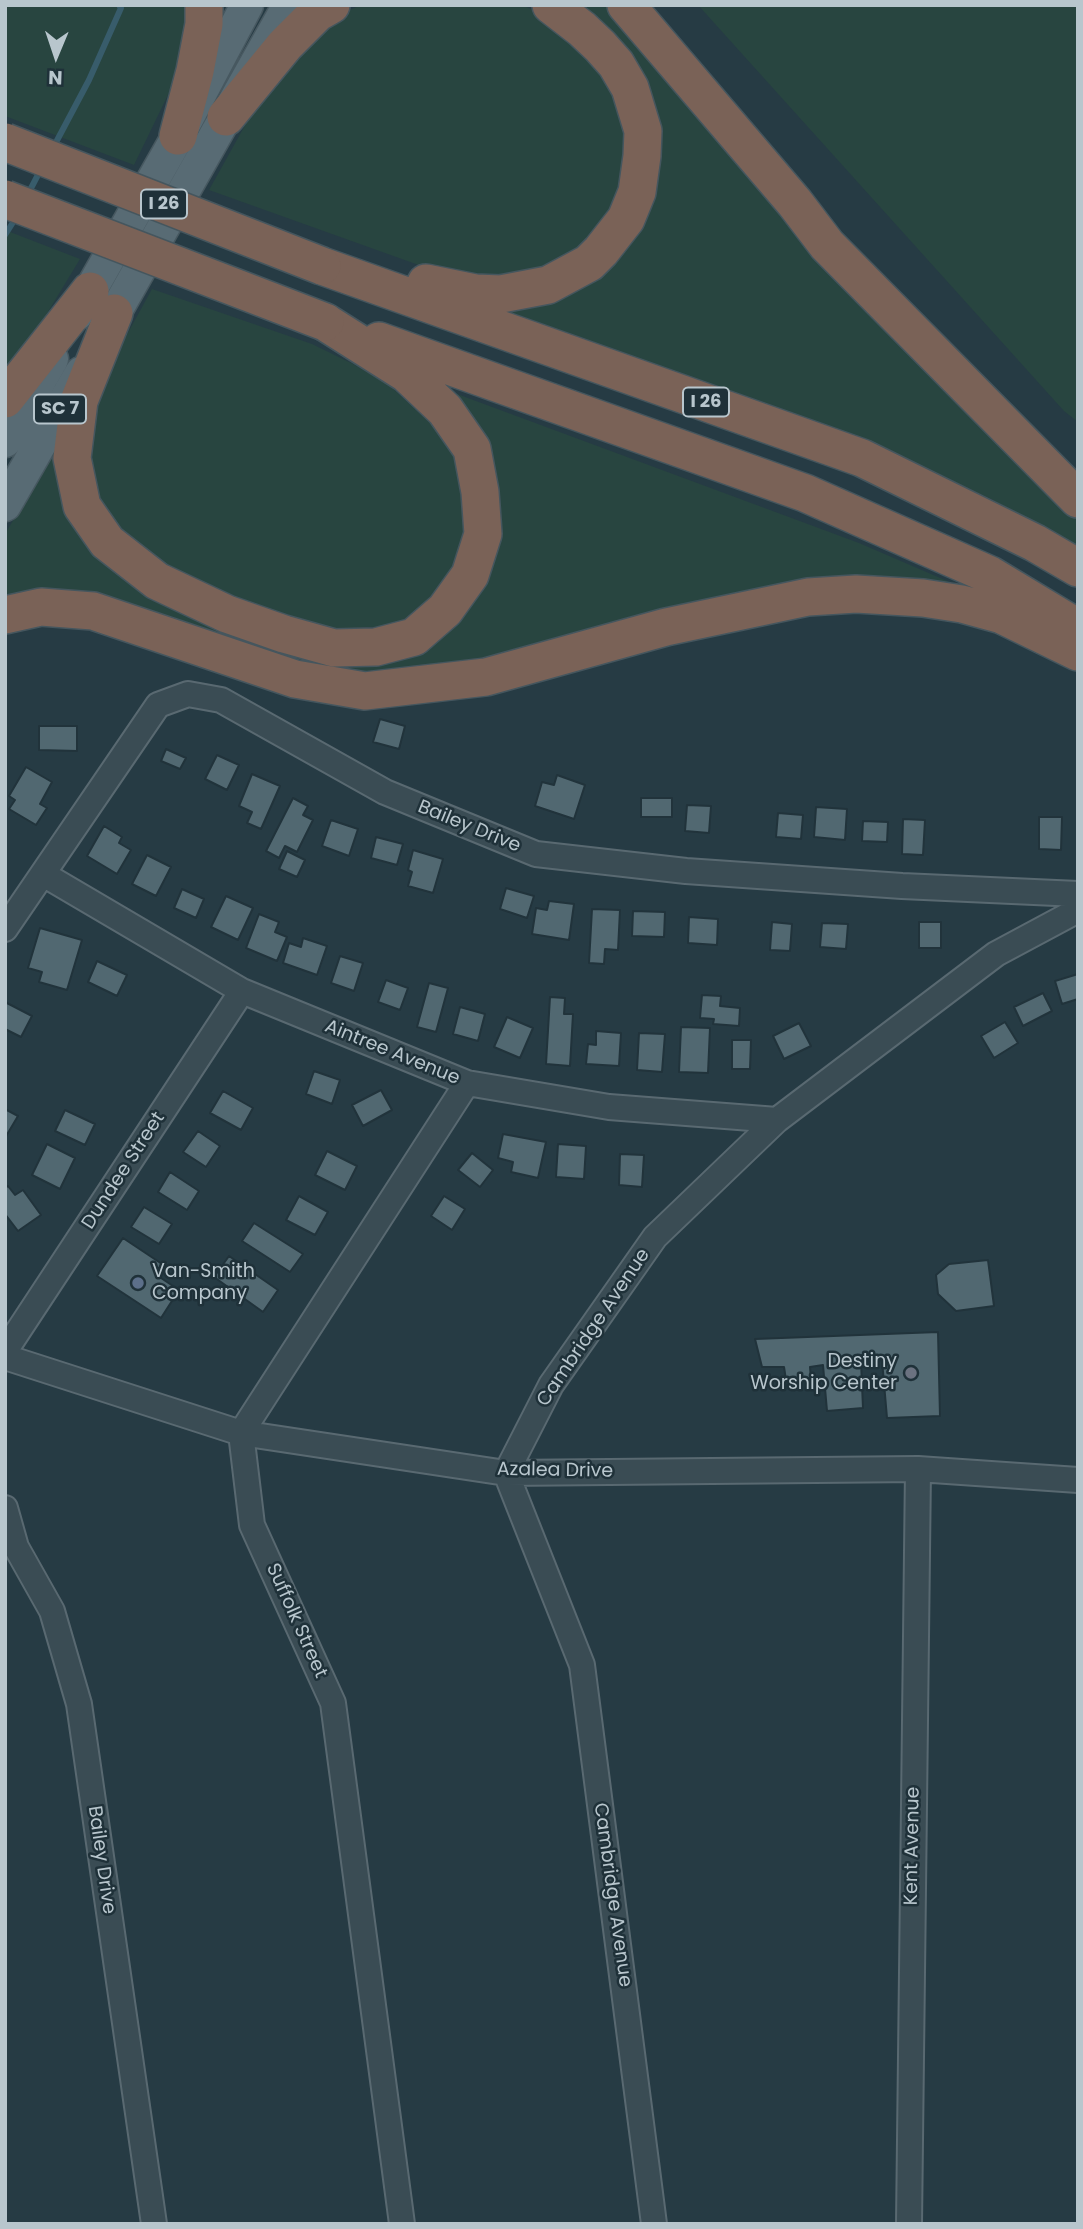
<!DOCTYPE html>
<html>
<head>
<meta charset="utf-8">
<style>
	body { margin:0 }
	#map { position:relative; width:1083px; height:2229px; overflow:hidden; background:#263b44; font-family:Poppins,sans-serif }
	canvas { display:block }
	.frame { position:absolute; inset:0; border:7px solid #b8c6cd; pointer-events:none }
	.north { position:absolute; left:21px; top:21px; width:70px; height:70px; -webkit-text-stroke:5px #1f3139; paint-order:stroke; rotate:182deg; font-size:19px; font-weight:700; line-height:28px; text-align:center; color:#b8c6cd }
	.north::after { content:''; display:block; margin:auto; width:24px; height:32px; background:#b8c6cd; clip-path:polygon(50% 0,100% 100%,50% 72%,0 100%) }
</style>
</head>
<body>
<div id="map">
<canvas width="1083" height="2229"></canvas>
<div class="frame"></div>
<div class="north">N</div>
</div>
<script>
const ctx = document.querySelector('canvas').getContext('2d');
ctx.lineJoin = 'round';
function fillPath(path, color) { ctx.fillStyle = color; ctx.fill(path, 'evenodd'); }
const toPath = rows => new Path2D(rows.map(r => 'M' + r).join(''));
function trace(path, color, width, dash) { ctx.strokeStyle = color; ctx.lineWidth = width; ctx.lineCap = dash ? 'butt' : 'round'; ctx.setLineDash(dash || []); ctx.stroke(path); }
function label(font, color, halo, rows, align = 'center') {
  ctx.font = font + ' Poppins,sans-serif'; ctx.lineWidth = 5; ctx.setLineDash([]); ctx.textBaseline = 'middle'; ctx.strokeStyle = halo; ctx.fillStyle = color; for (const [text, x, y, turn = 0] of rows) {
    ctx.save(); ctx.translate(x, y); ctx.rotate((+turn || 0) * Math.PI / 180); ctx.textAlign = isNaN(turn) ? turn : align; if (halo) ctx.strokeText(text, 0, 0); ctx.fillText(text, 0, 0); ctx.restore();
  }
}
const green = toPath([
	[5,5,188,5,181,68,134,165,5,116],
	[361,5,523,5,550,19,589,51,618,95,628,145,623,185,606,219,586,244,554,267,489,279,427,268,209,190,277,68,343,13],
	[574,5,606,5,698,114,1078,510,1078,548,991,499,867,442,482,302,582,279,655,163],
	[698,5,1078,5,1078,422,1064,411],
	[5,230,80,259,5,383],
	[152,289,312,344,353,364,389,385,430,423,459,462,474,529,439,599,393,626,340,629,247,612,140,551,108,520,90,480,87,407],
	[449,391,859,543,996,602,945,590,373,678,5,600,5,534,56,448,72,513,237,632,428,641,468,612,495,554,500,517,497,481,478,442]
]);
const stream = toPath([
	[53,148,89,80,121,8,119,5],
	[28,194,41,169],
	[5,235,17,216]
]);
const building = toPath([
	[380,719,405,726,399,749,373,742,380,719],
	[39,726,77,726,77,751,39,750,39,726],
	[166,749,186,758,180,769,161,761,166,749],
	[217,755,239,765,227,790,205,779,217,755],
	[26,767,52,782,40,804,47,808,36,825,9,809,15,800,9,796,26,767],
	[252,774,280,786,261,829,247,823,252,812,239,806,252,774],
	[557,775,585,785,574,819,535,806,542,782,554,785,557,775],
	[293,798,308,806,303,815,313,820,297,852,285,846,279,858,266,851,293,798],
	[641,798,672,798,672,817,641,817,641,798],
	[687,805,711,806,709,833,685,831,687,805],
	[816,807,847,809,845,840,814,837,816,807],
	[778,813,803,815,801,839,776,837,778,813],
	[1039,817,1062,817,1061,850,1039,849,1039,817],
	[903,819,925,820,923,855,902,854,903,819],
	[331,820,358,829,349,856,322,846,331,820],
	[863,821,888,822,887,842,862,841,863,821],
	[104,826,122,837,119,843,131,850,117,874,87,856,104,826],
	[376,837,403,844,397,865,371,858,376,837],
	[413,850,443,859,433,893,408,886,412,872,408,870,413,850],
	[287,851,305,860,297,877,279,869,287,851],
	[147,855,171,867,156,896,132,884,147,855],
	[506,888,534,896,527,918,500,909,506,888],
	[182,889,204,899,196,918,174,908,182,889],
	[226,896,253,908,238,940,211,927,226,896],
	[549,901,574,904,569,940,532,934,536,908,547,910,549,901],
	[592,909,620,910,618,950,605,949,604,964,589,963,592,909],
	[633,911,665,912,664,937,632,936,633,911],
	[259,914,279,922,275,932,287,937,277,961,246,948,259,914],
	[689,917,718,919,717,945,688,943,689,917],
	[772,922,792,924,790,951,770,950,772,922],
	[919,922,941,922,941,948,919,948,919,922],
	[822,923,848,924,846,949,820,947,822,923],
	[40,928,82,940,67,990,39,982,42,972,28,968,40,928],
	[303,938,327,946,317,975,283,963,289,943,301,947,303,938],
	[340,956,363,963,354,991,331,983,340,956],
	[97,961,127,975,117,996,88,982,97,961],
	[1078,974,1078,999,1062,1004,1055,981,1078,974],
	[386,980,408,988,400,1010,378,1002,386,980],
	[429,983,448,988,436,1032,417,1027,429,983],
	[1043,993,1052,1011,1023,1026,1014,1007,1043,993],
	[702,995,721,996,720,1006,740,1008,739,1026,713,1024,714,1019,700,1018,702,995],
	[550,997,565,998,564,1014,573,1014,570,1066,546,1064,550,997],
	[5,1002,32,1016,21,1037,5,1029,5,1002],
	[460,1007,485,1014,478,1041,453,1034,460,1007],
	[507,1017,533,1028,520,1058,494,1047,507,1017],
	[1005,1022,1018,1043,994,1058,981,1036,1005,1022],
	[799,1023,811,1046,784,1059,773,1036,799,1023],
	[681,1027,710,1028,708,1073,679,1072,681,1027],
	[596,1031,621,1033,619,1066,586,1064,588,1044,596,1045,596,1031],
	[639,1033,665,1034,662,1072,637,1070,639,1033],
	[732,1040,751,1040,750,1069,732,1069,732,1040],
	[314,1071,340,1080,332,1104,306,1094,314,1071],
	[381,1090,392,1110,363,1126,352,1105,381,1090],
	[223,1091,253,1108,241,1130,210,1113,223,1091],
	[5,1109,18,1116,5,1138,5,1109],
	[65,1110,95,1124,85,1145,55,1131,65,1110],
	[198,1131,220,1146,206,1167,183,1152,198,1131],
	[503,1134,546,1142,538,1178,511,1172,513,1162,498,1158,503,1134],
	[47,1144,75,1158,60,1189,32,1175,47,1144],
	[558,1144,586,1146,584,1179,556,1177,558,1144],
	[327,1151,357,1166,345,1190,315,1175,327,1151],
	[472,1153,493,1170,480,1187,458,1170,472,1153],
	[620,1154,644,1155,642,1187,619,1185,620,1154],
	[170,1172,199,1191,187,1210,158,1192,170,1172],
	[8,1186,15,1195,23,1190,41,1215,18,1231,5,1214,5,1188,8,1186],
	[299,1196,328,1212,315,1235,286,1220,299,1196],
	[444,1196,465,1209,452,1230,431,1216,444,1196],
	[144,1207,172,1224,159,1244,131,1227,144,1207],
	[254,1223,303,1254,290,1272,242,1241,254,1223],
	[123,1238,165,1266,158,1276,179,1290,161,1318,97,1276,123,1238],
	[229,1256,278,1290,263,1312,214,1277,229,1256],
	[988,1260,994,1306,956,1311,938,1294,936,1275,949,1264,988,1260],
	[938,1332,940,1416,887,1418,882,1360,861,1361,863,1408,827,1411,823,1365,810,1367,811,1380,786,1380,784,1367,762,1367,755,1339,938,1332]
]);
const minor = toPath([
	[43,874,242,991,467,1083,609,1107,777,1120],
	[5,929,158,705,188,694,221,700,385,792,536,854,686,871,902,886,1078,894],
	[5,1351,242,991],
	[5,1357,241,1433,506,1473,918,1469,1078,1480],
	[5,1508,16,1547,52,1611,79,1704,154,2224],
	[402,2224,333,1703,252,1525,241,1433,467,1083],
	[654,2224,582,1665,506,1473,551,1385,655,1237,777,1120,996,954,1078,910],
	[909,2224,918,1469]
]);
const major = toPath([
	[77,314,178,136,247,5],
	[103,334,289,5],
	[5,441,52,359],
	[5,505,81,373]
]);
const highway = toPath([
	[626,5,795,203,827,245,1078,499],
	[226,117,285,45,317,13,331,5],
	[178,136,195,71,204,24,204,5],
	[322,266,862,458,1035,543,1078,568],
	[426,283,475,293,501,294,548,285,589,263,601,251,626,219,637,192,642,156,643,131,630,88,616,64,600,46,582,29,551,5],
	[114,313,79,401,72,458,82,506,107,542,157,581,227,614,284,634,334,648,376,647,414,637,445,610,470,575,483,534,480,492,472,449,445,410,407,374,325,322],
	[379,341,805,493,990,575,1078,628],
	[5,399,90,291],
	[5,615,41,607,93,611,295,679,365,691,486,677,666,627,808,597,856,594,923,598,962,604,1002,615,1078,652]
]);
const highwayBridge = toPath([
	[5,142,322,266],
	[5,199,325,322]
]);
const markers = [
	[138,1283,7,"#5c6f8a"],
	[911,1373,7,"#6b7280"]
];
const shields = [
	[164,204,46],
	[706,402,46],
	[60,409,52]
];
const shieldNames = [
	["I 26",164,204],
	["I 26",706,402],
	["SC 7",60,409]
];
const streetNames = [
	["Bailey Drive",469,827,22],
	["Aintree Avenue",392,1053,22],
	["Dundee Street",124,1171,-57],
	["Cambridge Avenue",594,1328,-56],
	["Azalea Drive",555,1471,1],
	["Suffolk Street",296,1621,66],
	["Kent Avenue",913,1846,-89],
	["Bailey Drive",101,1860,82],
	["Cambridge Avenue",612,1895,82]
];
const poiNames = [
	["Van-Smith",152,1272],
	["Company",152,1294],
	["Destiny",897,1362,"right"],
	["Worship Center",897,1384,"right"]
];
fillPath(green, '#284540');
trace(stream, '#385c6b', 6);
fillPath(building, '#516871');
trace(building, '#21333b', 2);
trace(minor, '#596971', 28);
trace(major, '#475860', 35);
trace(highway, '#45565e', 40);
trace(minor, '#3a4c54', 24);
trace(major, '#586b74', 32);
trace(highway, '#7a6257', 37);
trace(highwayBridge, '#45565e', 40, []);
trace(highwayBridge, '#7a6257', 37);
for (const [x, y, r, color] of markers) { const dot = new Path2D(); dot.arc(x, y, r, 0, 2 * Math.PI); ctx.fillStyle = color; ctx.fill(dot); trace(dot, '#1f3139', 2.5); }
for (const [x, y, w] of shields) { const box = new Path2D(); box.roundRect(x - w / 2, y - 14.5, w, 29, 5); ctx.fillStyle = '#1f3139'; ctx.fill(box); trace(box, '#b8c6cd', 2); }
label('bold 18px', '#b8c6cd', null, shieldNames);
label('19px', '#b8c6cd', '#1f3139', streetNames);
label('19px', '#b8c6cd', '#1f3139', poiNames, 'left');
</script>
</body>
</html>
